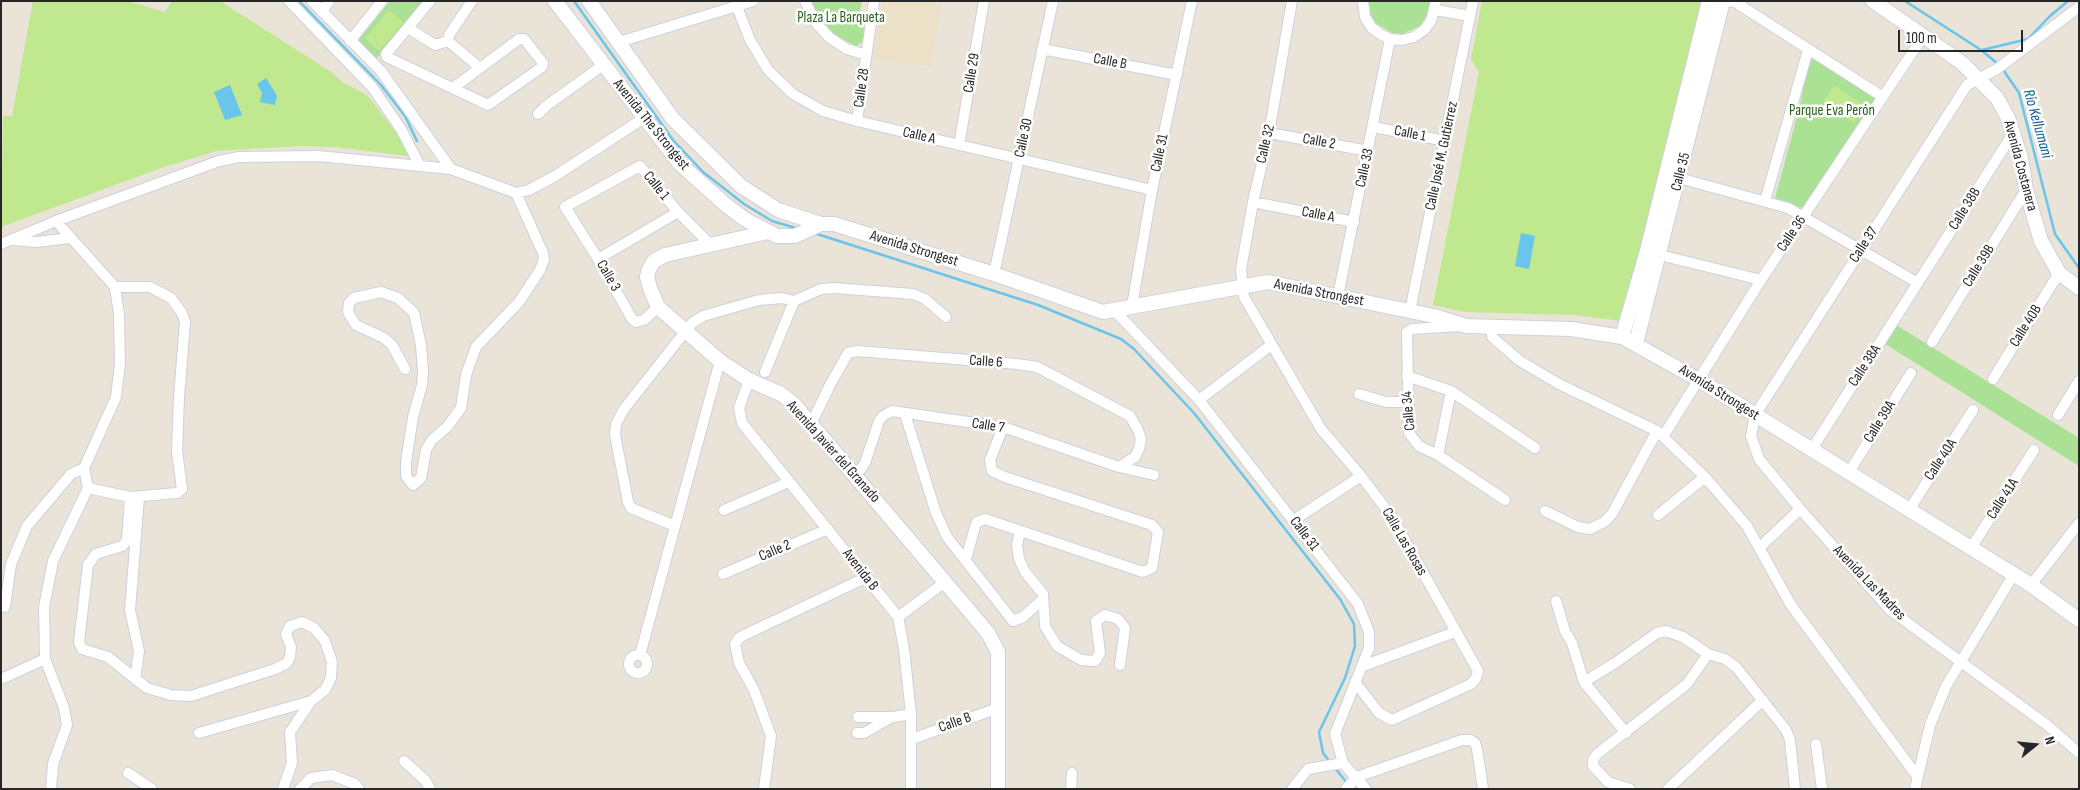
<!DOCTYPE html>
<html>
<head>
<meta charset="utf-8">
<style>
	body { margin:0 }
	#map { position:relative; width:2080px; height:790px; overflow:hidden; background:#eae3d8; font-family:"Sofia Sans Condensed",sans-serif }
	canvas { display:block }
	.frame { position:absolute; inset:0; border:2px solid #272727; pointer-events:none }
	.north { position:absolute; left:2010px; top:720px; width:50px; height:50px; -webkit-text-stroke:4px #fff; paint-order:stroke; rotate:73deg; font-size:14px; font-weight:700; line-height:20px; text-align:center; color:#272727 }
	.north::after { content:''; display:block; margin:auto; width:18px; height:22px; background:#272727; clip-path:polygon(50% 0,100% 100%,50% 72%,0 100%) }
	.scale { position:absolute; left:1898px; top:30px; width:125px; height:22px; box-sizing:border-box; border:2px solid #272727; border-top:0; padding-left:6px; font-size:15px; line-height:18px; white-space:nowrap; color:#272727; -webkit-text-stroke:4px #fff; paint-order:stroke }
</style>
</head>
<body>
<div id="map">
<canvas width="2080" height="790"></canvas>
<div class="frame"></div>
<div class="north">N</div>
<div class="scale">100 m</div>
</div>
<script>
const ctx = document.querySelector('canvas').getContext('2d');
ctx.lineJoin = 'round';
function fillPath(path, color) { ctx.fillStyle = color; ctx.fill(path, 'evenodd'); }
const toPath = rows => new Path2D(rows.map(r => 'M' + r).join(''));
function trace(path, color, width, dash) { ctx.strokeStyle = color; ctx.lineWidth = width; ctx.lineCap = dash ? 'butt' : 'round'; ctx.setLineDash(dash || []); ctx.stroke(path); }
function label(font, color, halo, rows, align = 'center') {
  ctx.font = font + ' "Sofia Sans Condensed",sans-serif'; ctx.lineWidth = 5; ctx.setLineDash([]); ctx.textBaseline = 'middle'; ctx.strokeStyle = halo; ctx.fillStyle = color; for (const [text, x, y, turn = 0] of rows) {
    ctx.save(); ctx.translate(x, y); ctx.rotate((+turn || 0) * Math.PI / 180); ctx.textAlign = isNaN(turn) ? turn : align; if (halo) ctx.strokeText(text, 0, 0); ctx.fillText(text, 0, 0); ctx.restore();
  }
}
const education = toPath([
	[883,1,942,1,931,66,873,59]
]);
const green = toPath([
	[390,1,424,2,376,59,357,42],
	[811,1,862,1,858,22,865,30,864,41,856,46,829,32,821,22],
	[1369,1,1430,1,1430,10,1420,26,1402,34,1392,33,1376,23,1371,15],
	[1811,57,1815,57,1836,71,1845,79,1849,79,1876,97,1877,100,1808,210,1775,198,1798,113,1803,91,1801,87],
	[1893,323,2079,438,2079,466,1882,342]
]);
const pitch = toPath([
	[33,1,127,1,165,12,172,1,220,1,330,71,342,82,367,95,408,148,408,156,335,147,299,146,216,151,164,167,1,227,3,116,12,116],
	[1482,1,1704,1,1676,102,1647,227,1621,321,1575,315,1465,312,1433,305,1479,72,1471,59],
	[389,10,404,22,379,51,365,38],
	[1834,85,1865,106,1854,123,1823,102]
]);
const water = toPath([
	[266,78,277,96,275,105,260,102,262,93,257,84],
	[230,85,242,115,225,120,214,92],
	[1521,233,1535,236,1529,269,1515,266]
]);
const stream = toPath([
	[299,1,380,84,405,116,417,141],
	[574,1,673,140,703,172,744,204,772,221,799,229],
	[1905,1,1981,50,1998,64],
	[1982,50,2028,39,2050,16,2068,1],
	[2002,68,2019,93,2055,234,2079,268],
	[814,233,1038,305,1121,339,1134,349,1194,413,1340,599,1354,624,1355,646,1345,678,1319,732,1323,753,1330,762],
	[1335,768,1347,783]
]);
const street = toPath([
	[289,1,372,87,401,129,420,166],
	[312,1,381,71,451,169],
	[430,1,386,54,387,57,488,105,542,67,543,63,524,39,519,39,453,88],
	[472,1,449,35,448,41,480,68],
	[805,1,816,23,830,38,847,49,866,55],
	[1292,1,1269,133,1253,202,1241,269,1244,297,1321,429,1361,476,1392,517,1478,671,1476,678,1471,684,1392,720,1379,713,1355,682],
	[1363,1,1365,17,1371,27,1380,34,1390,39,1402,40,1414,37,1424,30,1431,21,1436,1],
	[1726,1,1735,2,1883,97],
	[737,7,750,40,768,70,793,94,823,111,857,121,1152,190],
	[2079,7,1997,69,1967,85,1755,415,1751,436,1759,459,1800,509,1890,610,2047,725,2079,753],
	[1435,10,1470,16],
	[322,12,329,1],
	[408,28,435,45,448,41],
	[350,41,382,1],
	[619,42,753,1],
	[1042,49,1177,75],
	[538,114,546,106,603,65],
	[857,121,874,1],
	[1373,127,1446,141],
	[1269,133,1369,151],
	[959,145,984,1],
	[1679,178,1788,208,1918,283],
	[1765,201,1808,50],
	[1253,202,1354,222],
	[13,240,36,242,70,238],
	[1,244,56,221,219,161,239,157,318,156,451,169,516,193,529,190,555,176,644,118],
	[1660,255,1761,280],
	[598,259,678,212],
	[994,274,1053,1],
	[1338,296,1390,39],
	[1132,306,1152,190,1192,1],
	[658,307,644,320,636,322,632,319,598,259,565,207,640,166,678,212,712,246],
	[1115,311,1199,400,1358,604,1369,632,1369,648,1335,734,1343,763,1366,789],
	[1410,311,1473,1],
	[1460,326,1412,329,1407,332,1409,433,1419,446,1438,455,1505,500],
	[1492,327,1492,337,1520,361,1559,384,1657,431,1705,477,1747,526,1791,605,1917,776],
	[1932,342,2026,190],
	[405,369,392,345,384,338,356,325,352,319,348,312,349,303,354,298,381,292,398,298,414,313,421,345,423,371,422,385,413,417,406,462,406,476,413,485,421,478,426,450,432,440,448,426,461,408,466,375,476,347,519,302,540,270,544,260,543,253,516,193],
	[765,372,794,301],
	[1407,376,1451,391,1535,448],
	[1993,379,2059,273],
	[749,380,739,408,742,423,898,617,904,649,911,714,911,789],
	[1359,394,1386,402,1407,402],
	[1199,400,1271,345],
	[905,414,936,513,947,537,1013,621,1023,617,1043,599],
	[2058,415,2079,381],
	[811,424,830,385,848,353,857,351,1017,364,1037,367,1130,416,1138,430,1141,439,1139,449,1135,457,1119,467],
	[1664,435,1761,280,1924,35],
	[1812,449,2012,135],
	[1438,455,1451,391],
	[1849,472,1911,373],
	[856,476,865,463,879,421,883,416,892,411,1003,427,1119,467,1154,475],
	[88,488,130,497,177,493,182,489,177,451,179,397,185,322,182,313,171,298,150,287,115,287],
	[130,497,127,541,122,546,96,554,88,565,79,642,82,649,108,657,147,688,171,695,191,696,275,669,287,663,290,657,291,647,286,634,290,626,302,622,314,628,325,641,332,662,331,678,325,690,311,701,290,732,292,763,283,789],
	[724,510,789,482],
	[1909,510,1973,410],
	[1545,511,1578,527,1590,529,1604,522,1612,514,1657,431],
	[1658,515,1705,477],
	[1294,520,1361,476],
	[675,526,631,508,628,502,615,435,616,424,624,409,692,323,703,316,759,300,782,298,794,301,821,289,834,288,913,294,925,299,946,317],
	[1020,531,1017,545,1019,559,1025,572,1043,594,1045,626,1057,646,1081,660,1095,661,1100,653,1096,621,1105,615,1118,619,1125,628,1120,665],
	[1760,547,1800,509],
	[1971,548,2034,450],
	[966,559,975,527,977,522,985,519,1143,572,1152,568,1158,532,1152,525,1005,477,992,471,990,460,1003,427],
	[723,574,828,529],
	[2031,585,2079,523],
	[1556,601,1565,631,1572,643,1584,682,1626,733],
	[5,607,11,564,27,526,71,474,84,468],
	[898,617,945,582],
	[640,655,720,361],
	'629 664a9 9 0 1 1 18 0a9 9 0 1 1-18 0Z',
	[1363,666,1455,632],
	[1,679,45,659],
	[135,679,139,651,130,610,139,497],
	[1584,682,1615,663,1657,633,1666,631,1683,637,1708,654,1725,659,1736,667,1786,730,1790,740,1795,789],
	[858,717,893,717,911,714],
	[199,733,311,701],
	[857,733,864,733,892,717],
	[912,739,998,708],
	[1816,744,1822,789],
	[404,761,426,781,430,789],
	[128,773,152,789],
	[51,789,53,764,67,725,64,708,45,659,44,607,53,561,88,488,84,468,116,397,120,364,119,314,115,287,56,221],
	[300,789,311,778,332,775,355,784,359,789],
	[764,789,771,736,754,690,739,663,735,644,740,637,865,578],
	[1071,789,1072,773],
	[1292,789,1308,769,1343,763],
	[1346,789,1357,777,1462,740,1470,740,1475,743,1477,749,1483,789],
	[1630,789,1608,782,1593,766,1593,760,1597,754,1687,684,1708,654],
	[1668,789,1763,700],
	[1915,789,1930,725,1946,686,2014,574]
]);
const secondary = toPath([
	[555,1,680,164,727,206,746,220,777,236,795,236,821,224],
	[589,1,673,119,741,186,778,210,821,224,834,224,994,274,1103,312,1268,282,1434,316,1466,326,1571,329,1622,337,1699,380,2031,585,2079,620],
	[1873,1,1962,63,1997,98,2008,118,2021,158,2026,190,2041,241,2059,273,2079,288],
	[768,232,665,255,654,261,649,269,647,277,650,288,658,307,720,361,749,380,781,394,794,404,988,633,998,652,998,789],
	[1622,337,1647,251,1709,1],
	[1636,343,1723,1]
]);
const parkNames = [
	["Plaza La Barqueta",841,18],
	["Parque Eva Perón",1832,111]
];
const streetNames = [
	["Calle B",1110,62,11],
	["Calle 29",972,73,-81],
	["Calle 28",862,88,-82],
	["Avenida The Strongest",651,125,51],
	["Calle 1",1410,134,11],
	["Calle A",919,136,13],
	["Calle 30",1024,138,-78],
	["Calle 2",1319,142,10],
	["Calle 32",1266,144,-77],
	["Calle 31",1160,153,-78],
	["Calle José M. Gutierrez",1442,156,-78],
	["Avenida Costanera",2020,166,75],
	["Calle 33",1365,168,-78],
	["Calle 35",1681,172,-76],
	["Calle 1",656,186,51],
	["Calle 38B",1965,209,-58],
	["Calle A",1318,215,11],
	["Calle 36",1792,234,-56],
	["Calle 37",1864,245,-57],
	["Avenida Strongest",914,249,17],
	["Calle 39B",1979,266,-58],
	["Calle 3",608,276,60],
	["Avenida Strongest",1319,293,11],
	["Calle 40B",2026,326,-58],
	["Calle 6",986,362,4],
	["Calle 38A",1865,366,-57],
	["Avenida Strongest",1719,393,32],
	["Calle 34",1409,411,-95],
	["Calle 39A",1880,422,-58],
	["Calle 7",988,426,9],
	["Avenida Javier del Granado",833,452,48],
	["Calle 40A",1941,460,-57],
	["Calle 41A",2003,499,-57],
	["Calle 31",1304,534,53],
	["Calle Las Rosas",1404,542,60],
	["Calle 2",775,551,-23],
	["Avenida B",860,570,52],
	["Avenida Las Madres",1869,583,46],
	["Calle B",955,723,-20]
];
const waterNames = [
	["Río Kellumani",2037,124,74]
];
fillPath(education, '#ece1c7');
fillPath(green, '#abe194');
fillPath(pitch, '#bfe88f');
fillPath(water, '#6ac5ed');
trace(stream, '#6ac5ed', 2.5);
trace(street, '#cdd0e0', 12);
trace(secondary, '#cdd0e0', 16);
trace(street, '#fff', 10);
trace(secondary, '#fff', 14);
label('15px', '#266119', '#fff', parkNames);
label('15px', '#272727', '#fff', streetNames);
label('italic 16px', '#0e6194', '#fff', waterNames);
</script>
</body>
</html>
